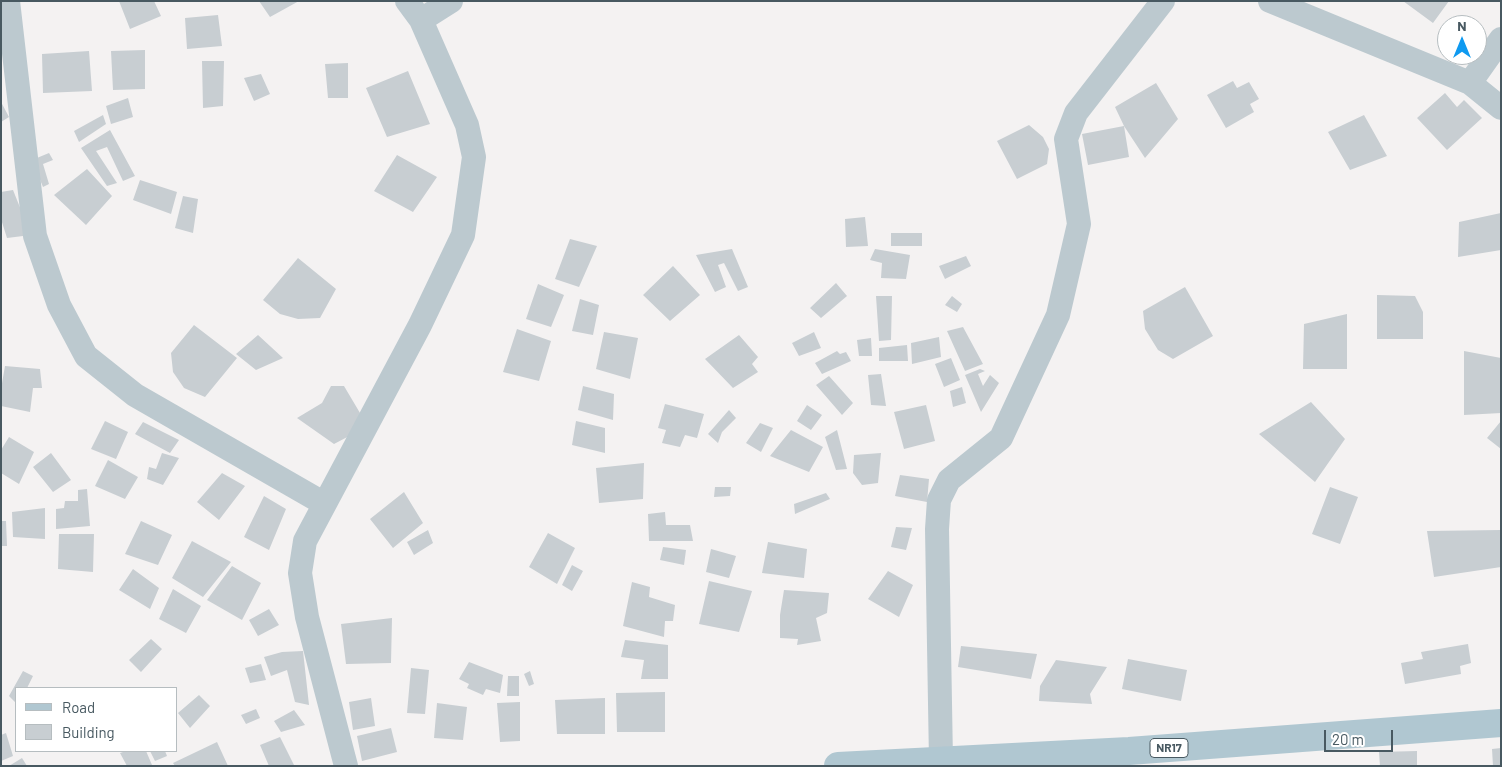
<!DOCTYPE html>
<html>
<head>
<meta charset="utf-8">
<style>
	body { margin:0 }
	#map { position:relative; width:1502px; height:767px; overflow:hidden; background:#f4f2f2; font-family:Barlow,sans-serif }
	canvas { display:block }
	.frame { position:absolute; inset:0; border:2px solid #485961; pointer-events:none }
	.legend { position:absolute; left:15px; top:687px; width:162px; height:65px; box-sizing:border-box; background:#fff; border:1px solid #b6bdc0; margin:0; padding:6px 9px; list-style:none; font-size:15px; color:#485961 }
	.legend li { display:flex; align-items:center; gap:10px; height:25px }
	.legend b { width:25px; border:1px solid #b6bdc0 }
	.north { position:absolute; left:1437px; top:15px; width:50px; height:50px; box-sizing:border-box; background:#fff; border:1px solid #b6bdc0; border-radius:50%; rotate:0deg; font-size:14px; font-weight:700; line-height:20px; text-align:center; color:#485961 }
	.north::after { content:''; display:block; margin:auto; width:18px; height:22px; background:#0f9af0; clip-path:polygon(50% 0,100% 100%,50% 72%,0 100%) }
	.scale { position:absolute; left:1324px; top:730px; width:69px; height:22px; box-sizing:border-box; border:2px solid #485961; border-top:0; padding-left:6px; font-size:15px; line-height:18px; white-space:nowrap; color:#485961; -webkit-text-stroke:4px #fff; paint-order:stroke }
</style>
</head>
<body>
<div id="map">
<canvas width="1502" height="767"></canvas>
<div class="frame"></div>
<ul class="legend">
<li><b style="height:6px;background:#b0c7d1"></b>Road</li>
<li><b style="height:14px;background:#c8ced2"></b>Building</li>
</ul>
<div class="north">N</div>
<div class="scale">20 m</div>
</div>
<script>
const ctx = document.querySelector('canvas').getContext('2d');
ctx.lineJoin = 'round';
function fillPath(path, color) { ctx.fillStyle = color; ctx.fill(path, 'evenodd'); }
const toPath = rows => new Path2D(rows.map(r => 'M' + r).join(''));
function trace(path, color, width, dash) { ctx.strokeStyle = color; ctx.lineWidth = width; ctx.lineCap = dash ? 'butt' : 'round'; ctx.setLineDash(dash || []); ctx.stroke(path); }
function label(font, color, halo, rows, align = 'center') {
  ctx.font = font + ' Barlow,sans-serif'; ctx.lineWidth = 4; ctx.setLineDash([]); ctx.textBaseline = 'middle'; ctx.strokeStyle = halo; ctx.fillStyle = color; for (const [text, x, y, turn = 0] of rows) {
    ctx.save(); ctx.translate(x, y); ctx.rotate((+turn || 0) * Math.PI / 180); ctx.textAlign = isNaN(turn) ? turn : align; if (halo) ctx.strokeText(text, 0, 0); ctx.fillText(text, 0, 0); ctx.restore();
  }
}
const building = toPath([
	[119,1,154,1,161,16,130,29],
	[259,1,299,1,270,17],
	[1403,1,1449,1,1433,23],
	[218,15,222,46,187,49,185,18],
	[145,50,145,89,113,90,111,51],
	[89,51,92,91,43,93,42,54],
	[202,61,224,61,223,106,203,108],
	[348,63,348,98,328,98,325,64],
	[408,71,430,124,387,137,366,88],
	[261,74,270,94,254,101,244,78],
	[1233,81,1237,88,1249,82,1259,99,1250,104,1254,112,1226,128,1207,95],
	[1156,83,1178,119,1145,158,1124,126,1129,157,1088,165,1082,134,1124,126,1115,107],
	[1445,93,1457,107,1464,100,1482,118,1447,150,1417,118],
	[128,98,133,117,111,124,106,106],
	[1,102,9,117,1,122],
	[103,115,106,124,79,142,74,131],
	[1364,115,1387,156,1350,170,1328,132],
	[1029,125,1043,137,1049,149,1047,164,1017,179,997,141],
	[110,130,135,176,123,181,107,147,96,151,117,183,107,186,81,148],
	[49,153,53,160,43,164,49,184,43,187,32,160],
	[397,155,437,177,413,212,374,191],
	[87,169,112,196,86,225,54,195],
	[140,180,177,192,171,214,133,200],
	[13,190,31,235,7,238,1,219,1,192],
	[183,196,198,199,193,233,175,228],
	[1501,213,1501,250,1458,257,1459,222],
	[865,217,868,246,846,247,845,219],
	[891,233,922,233,922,246,891,246],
	[570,239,597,246,579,287,555,279],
	[732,249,748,287,738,291,724,263,718,265,726,287,715,292,696,255],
	[875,249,910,255,906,279,881,278,882,263,870,260],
	[966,256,971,266,945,279,939,266],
	[298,258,336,289,320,318,298,319,280,314,263,300],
	[673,266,700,295,670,321,643,295],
	[836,283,847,296,821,318,810,308],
	[538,284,564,295,551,327,526,319],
	[1185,287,1213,336,1173,359,1158,350,1145,329,1143,311],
	[1377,295,1415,296,1423,312,1423,339,1377,339],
	[876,296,892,296,891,340,879,341],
	[952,296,962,304,957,312,945,305],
	[580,299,599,305,593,335,572,331],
	[1347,314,1347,369,1303,369,1304,324],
	[194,325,237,358,205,397,184,388,173,372,171,353],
	[963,327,983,364,965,371,947,331],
	[517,329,551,341,539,381,503,372],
	[604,332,638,338,630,379,596,369],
	[814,332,821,348,799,356,792,343],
	[258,335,283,358,256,370,236,354],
	[739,335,758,357,752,364,758,372,733,388,705,359],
	[939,337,941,357,912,364,911,343],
	[871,338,872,356,859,356,857,340],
	[907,345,908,361,879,361,879,348],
	[837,351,840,354,846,352,851,361,822,374,815,363],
	[1464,351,1501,358,1501,413,1464,415],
	[951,358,960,380,944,387,935,364],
	[5,366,40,369,42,388,33,388,30,412,1,406,1,389],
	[980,369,985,371,978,374,983,386,990,375,999,383,981,412,965,375],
	[881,374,886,406,871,405,868,375],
	[829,376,853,403,842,415,816,385],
	[331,386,344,386,360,413,353,434,334,444,297,418,322,403],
	[583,386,614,394,613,420,578,410],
	[962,387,966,403,953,407,950,391],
	[1311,402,1345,439,1315,482,1259,434],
	[665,404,704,414,697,438,685,435,680,447,662,443,666,430,658,428],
	[807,405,822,415,811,430,797,421],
	[926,405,935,441,904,449,894,412],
	[729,410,736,418,722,432,718,443,708,434],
	[105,421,128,432,116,459,91,449],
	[576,421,605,428,605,453,572,445],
	[1501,421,1501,449,1487,438],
	[143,422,179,440,170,453,135,434],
	[760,423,773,428,761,452,746,443],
	[791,430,823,447,809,472,770,456],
	[837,430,847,469,836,470,825,437],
	[9,437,34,452,19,484,1,473,1,450],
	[51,453,71,480,53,492,33,467],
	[162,453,179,458,163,485,147,479,149,467,156,469],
	[881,453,878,483,862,485,853,473,854,455],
	[108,460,138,477,125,499,95,486],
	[644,463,643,499,599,503,596,468],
	[222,473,245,486,219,520,197,502],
	[900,475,929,479,927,502,895,496],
	[715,487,731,487,730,496,714,497],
	[1330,487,1358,497,1340,544,1312,534],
	[87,489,90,526,56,529,56,509,64,508,65,501,78,501,78,490],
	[404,492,423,523,393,548,370,519],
	[826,493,830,499,795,514,794,504],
	[264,496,286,509,269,550,244,537],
	[45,508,45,539,13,537,12,512],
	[665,512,666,525,690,525,693,541,649,541,648,514],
	[1,521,6,521,7,546,1,546],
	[141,521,172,535,158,565,125,554],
	[896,527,912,528,906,550,891,547],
	[428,530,433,543,414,555,407,542],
	[1501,530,1501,567,1434,577,1427,531],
	[548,533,575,548,557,584,529,567],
	[59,534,94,534,93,572,58,569],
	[192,541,231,562,203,597,172,578],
	[768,542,807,549,804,578,762,573],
	[663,547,686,550,684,565,660,560],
	[711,549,736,556,729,578,706,572],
	[572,565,583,571,572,591,562,585],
	[232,566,261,583,242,620,207,600],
	[133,569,159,588,150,609,119,590],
	[888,571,913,585,899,617,868,599],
	[709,581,752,591,739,632,699,624],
	[632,582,650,587,649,597,675,605,673,621,665,621,664,637,623,626],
	[173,589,201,606,186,633,159,619],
	[784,590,829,593,827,613,816,618,821,641,797,645,798,639,780,638,780,615],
	[269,609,279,625,258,636,249,620],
	[392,618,391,663,346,664,341,624],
	[151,639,162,649,141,672,129,660],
	[625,640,668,645,668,679,641,679,644,660,621,657],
	[1468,644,1471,663,1460,666,1461,674,1405,684,1401,663,1423,659,1421,652],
	[961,646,1037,654,1031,679,958,667],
	[303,651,309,705,295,702,287,670,271,676,264,657,282,652],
	[1128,659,1187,670,1181,701,1122,689],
	[1056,660,1107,667,1090,694,1092,704,1039,701,1040,686],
	[469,662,503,675,500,693,486,689,483,695,467,688,469,684,459,679],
	[261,664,266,680,250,683,245,668],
	[411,668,429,670,425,714,407,713],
	[23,671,33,676,27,688,16,688,16,703,9,696],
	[530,671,534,684,529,686,524,674],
	[508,676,519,676,519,696,507,696],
	[665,692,665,732,617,732,616,693],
	[199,695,210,706,190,728,178,713],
	[371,698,375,726,353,730,349,702],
	[605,698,605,734,557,734,555,700],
	[520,702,520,741,500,742,497,703],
	[437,703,467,707,463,740,434,738],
	[256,709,260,718,246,724,241,715],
	[294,710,305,725,281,732,274,721],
	[391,728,397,752,362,761,357,736],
	[6,733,13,756,1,761,1,735],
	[280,737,294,765,269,766,260,745],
	[217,742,228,766,175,766,173,763],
	[1501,748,1501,766,1493,766,1492,749],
	[126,751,146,751,152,765,127,766,120,753],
	[150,751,165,751,167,756,155,761],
	[1417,751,1417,766,1380,766,1379,752],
	[22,758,27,766,9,766]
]);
const minor = toPath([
	[8,1,35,236,59,305,86,356,135,395,323,503],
	[1270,1,1470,83,1501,108],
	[421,20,451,1],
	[1470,83,1501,39],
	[941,761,937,529,939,500,949,480,1001,438,1058,315,1079,224,1066,139,1076,113,1163,1],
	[346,766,307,617,300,573,305,541,420,325,463,235,474,157,467,125,421,20,407,1]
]);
const major = toPath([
	[838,766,1129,751,1501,723]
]);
const shields = [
	[1169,748,38]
];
const shieldNames = [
	["NR17",1169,748]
];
fillPath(building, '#c8ced2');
trace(minor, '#bcc9cf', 24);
trace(major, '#b0c7d1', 28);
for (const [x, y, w] of shields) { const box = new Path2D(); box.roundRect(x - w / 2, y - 9.5, w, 19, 4); ctx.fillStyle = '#fff'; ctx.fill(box); trace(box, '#485961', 1); }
label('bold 12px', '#485961', null, shieldNames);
</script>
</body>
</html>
